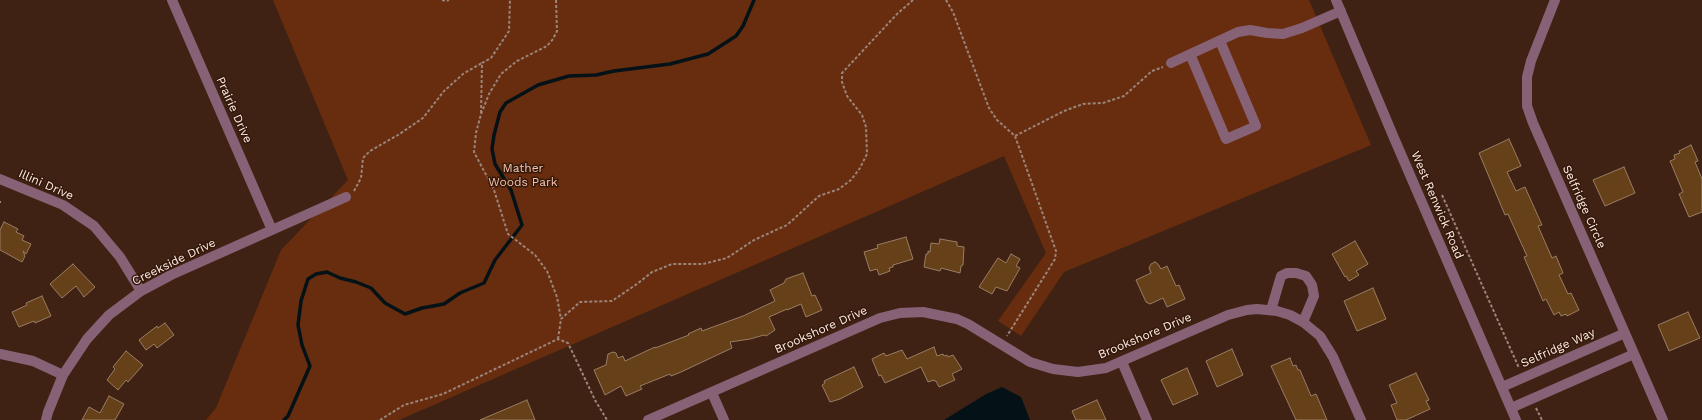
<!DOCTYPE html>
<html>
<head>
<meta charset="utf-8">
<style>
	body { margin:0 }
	canvas { display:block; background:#3f2214 }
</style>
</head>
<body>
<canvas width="1702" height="420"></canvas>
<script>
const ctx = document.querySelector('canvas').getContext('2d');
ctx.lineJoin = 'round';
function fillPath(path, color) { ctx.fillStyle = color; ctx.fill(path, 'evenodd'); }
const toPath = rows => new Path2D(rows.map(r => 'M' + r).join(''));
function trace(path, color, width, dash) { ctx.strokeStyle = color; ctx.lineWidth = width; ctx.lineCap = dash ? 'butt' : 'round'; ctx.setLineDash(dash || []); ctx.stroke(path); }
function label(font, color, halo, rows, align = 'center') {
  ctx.font = font + ' "Work Sans",sans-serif'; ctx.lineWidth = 3; ctx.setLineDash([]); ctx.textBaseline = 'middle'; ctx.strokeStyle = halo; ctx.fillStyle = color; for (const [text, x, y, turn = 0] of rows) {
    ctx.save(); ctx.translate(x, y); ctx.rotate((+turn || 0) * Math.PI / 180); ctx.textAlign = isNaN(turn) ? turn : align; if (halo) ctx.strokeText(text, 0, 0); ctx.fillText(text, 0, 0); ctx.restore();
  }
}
const green = toPath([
	[273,0,1309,0,1371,145,1064,272,1021,336,998,321,1046,253,1004,156,399,420,206,420,216,408,281,250,348,180]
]);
const water = toPath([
	[1002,387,1021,397,1030,420,944,420,986,394]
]);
const stream = toPath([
	[284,420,288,416,310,366,302,345,298,325,301,301,308,279,316,274,327,272,340,278,356,282,371,288,385,303,405,314,422,308,444,304,460,293,484,283,495,260,522,225,511,190,495,164,492,149,494,135,500,112,506,103,538,85,569,76,596,75,614,71,670,64,708,54,736,36,743,26,754,0]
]);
const building = toPath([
	[1509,139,1521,166,1507,172,1516,191,1525,187,1542,225,1538,226,1548,249,1552,258,1556,256,1563,273,1559,275,1568,294,1571,293,1579,310,1567,316,1566,314,1561,316,1559,312,1554,315,1546,299,1543,301,1524,257,1527,256,1508,214,1505,215,1479,153,1509,139],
	[1691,145,1698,161,1695,162,1702,179,1702,212,1689,217,1679,194,1683,192,1670,161,1675,159,1674,155,1680,153,1679,151,1691,145],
	[1624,167,1635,193,1605,206,1593,180,1624,167],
	[4,222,18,229,16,232,24,236,22,240,31,244,26,254,23,251,25,256,22,262,0,250,0,230,4,222],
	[906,237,913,259,893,265,893,267,889,268,890,271,879,275,877,269,870,271,864,252,878,248,877,245,906,237],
	[940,239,957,242,957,246,964,247,963,265,961,266,960,273,941,268,940,271,924,267,926,254,928,254,928,251,930,252,931,243,939,244,940,239],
	[1355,241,1368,264,1356,271,1359,275,1349,281,1346,276,1345,277,1332,254,1355,241],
	[1011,254,1020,259,1016,266,1020,268,1007,291,996,287,992,294,979,287,998,258,1006,263,1011,254],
	[1155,262,1158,264,1161,269,1167,266,1176,286,1179,285,1185,299,1167,307,1163,298,1150,304,1146,302,1136,280,1151,273,1149,268,1151,264,1155,262],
	[73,264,95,287,84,297,76,286,62,298,50,284,73,264],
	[803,273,812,296,815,295,822,310,806,317,801,304,787,310,787,309,769,317,775,330,766,336,764,335,750,339,730,342,732,348,681,372,671,376,670,374,640,386,642,389,626,396,621,386,605,395,594,370,606,365,608,354,613,352,616,353,618,358,623,356,625,361,655,347,655,348,689,335,688,334,701,328,702,331,743,316,775,301,770,290,784,283,786,279,803,273],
	[1373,288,1386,319,1357,331,1344,301,1373,288],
	[42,296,51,316,35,323,34,321,19,327,12,312,27,305,26,303,42,296],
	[1688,312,1700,338,1669,351,1658,325,1688,312],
	[165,323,174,335,157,348,154,344,146,350,139,340,157,326,158,328,165,323],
	[934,347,937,356,943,354,944,356,947,355,948,357,953,355,962,369,952,374,955,380,939,387,936,381,934,381,934,380,928,382,921,367,885,383,881,375,879,376,872,359,884,353,886,356,902,350,907,359,934,347],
	[1232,349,1243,375,1217,387,1206,361,1232,349],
	[126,351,143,365,128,382,126,380,118,390,107,380,115,369,113,367,126,351],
	[1290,358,1293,366,1296,365,1298,370,1300,370,1311,396,1316,394,1327,420,1296,420,1271,366,1290,358],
	[854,367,863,387,840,399,830,402,822,385,825,383,824,381,854,367],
	[1187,368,1198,394,1173,405,1161,380,1187,368],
	[1416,373,1429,400,1426,401,1430,409,1406,420,1397,420,1391,405,1397,403,1389,385,1416,373],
	[109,396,124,404,115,420,82,420,89,407,100,413,109,396],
	[527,400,535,420,480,420,527,400],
	[1097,400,1106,420,1076,420,1072,411,1097,400]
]);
const path = toPath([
	[442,0,446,1,449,0],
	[556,0,557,31,553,39,547,46,517,61,501,74,489,94,481,114,476,133,474,152,494,190,508,234,535,255,547,271,557,297,561,319],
	[946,0,953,12,989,108,997,120,1015,136,1056,251,1055,259,1007,336],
	[481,113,482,63,491,58,509,31,510,0],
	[1015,136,1064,111,1083,104,1103,103,1124,96,1152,71,1163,67],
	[354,191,361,178,363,158,370,151,398,135,423,118,444,91,463,74,482,63],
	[1442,195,1519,368],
	[0,202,1,202],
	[558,339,561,319,580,302,612,301,637,284,652,272,672,264,703,264,727,258,754,240,787,225,819,196,839,189,851,180,860,168,867,154,866,127,862,115,847,96,842,82,842,73,897,14,913,0],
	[1536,408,1542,420],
	[380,420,404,405,443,394,558,339,568,343,595,400,607,420]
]);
const minor = toPath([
	[172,0,272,230],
	[1336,0,1394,138,1516,420],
	[1555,0,1531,61,1527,77,1527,106,1533,123,1663,420],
	[1190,54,1226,139,1256,126,1220,41],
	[1171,63,1238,32,1250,30,1267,33,1283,34,1302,28,1341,11],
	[0,179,63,205,94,226,120,257,141,291],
	[1271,310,1281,276,1287,273,1296,273,1306,276,1312,285,1314,296,1303,322],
	[0,354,33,361,63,375],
	[1122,362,1147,420],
	[1502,387,1625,333],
	[712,393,724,420],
	[1511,408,1634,354],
	[46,420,48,412,63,375,87,339,109,315,141,291,171,275,346,197],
	[648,420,880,318,900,313,923,312,957,319,968,324,1030,362,1053,369,1078,372,1106,368,1228,315,1247,310,1257,309,1277,311,1290,315,1303,322,1320,336,1333,357,1361,420]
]);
const streetNames = [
	["Prairie Drive",234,110,66],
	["Illini Drive",46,185,24],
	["West Renwick Road",1437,205,67],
	["Selfridge Circle",1584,207,66],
	["Creekside Drive",174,262,-26],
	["Brookshore Drive",821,330,-24],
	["Brookshore Drive",1145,336,-23],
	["Selfridge Way",1558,348,-24]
];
const parkNames = [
	["Mather",523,168],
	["Woods Park",523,182]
];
fillPath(green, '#682d0e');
fillPath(water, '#041218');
trace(stream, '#041218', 3.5);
fillPath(building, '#654018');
trace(building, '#997d63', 1);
trace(path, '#9b847a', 2, [3, 2]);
trace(minor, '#876277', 10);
label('12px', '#fdece5', '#34180a', streetNames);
label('12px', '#f5c5b0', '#34180a', parkNames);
</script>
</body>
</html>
